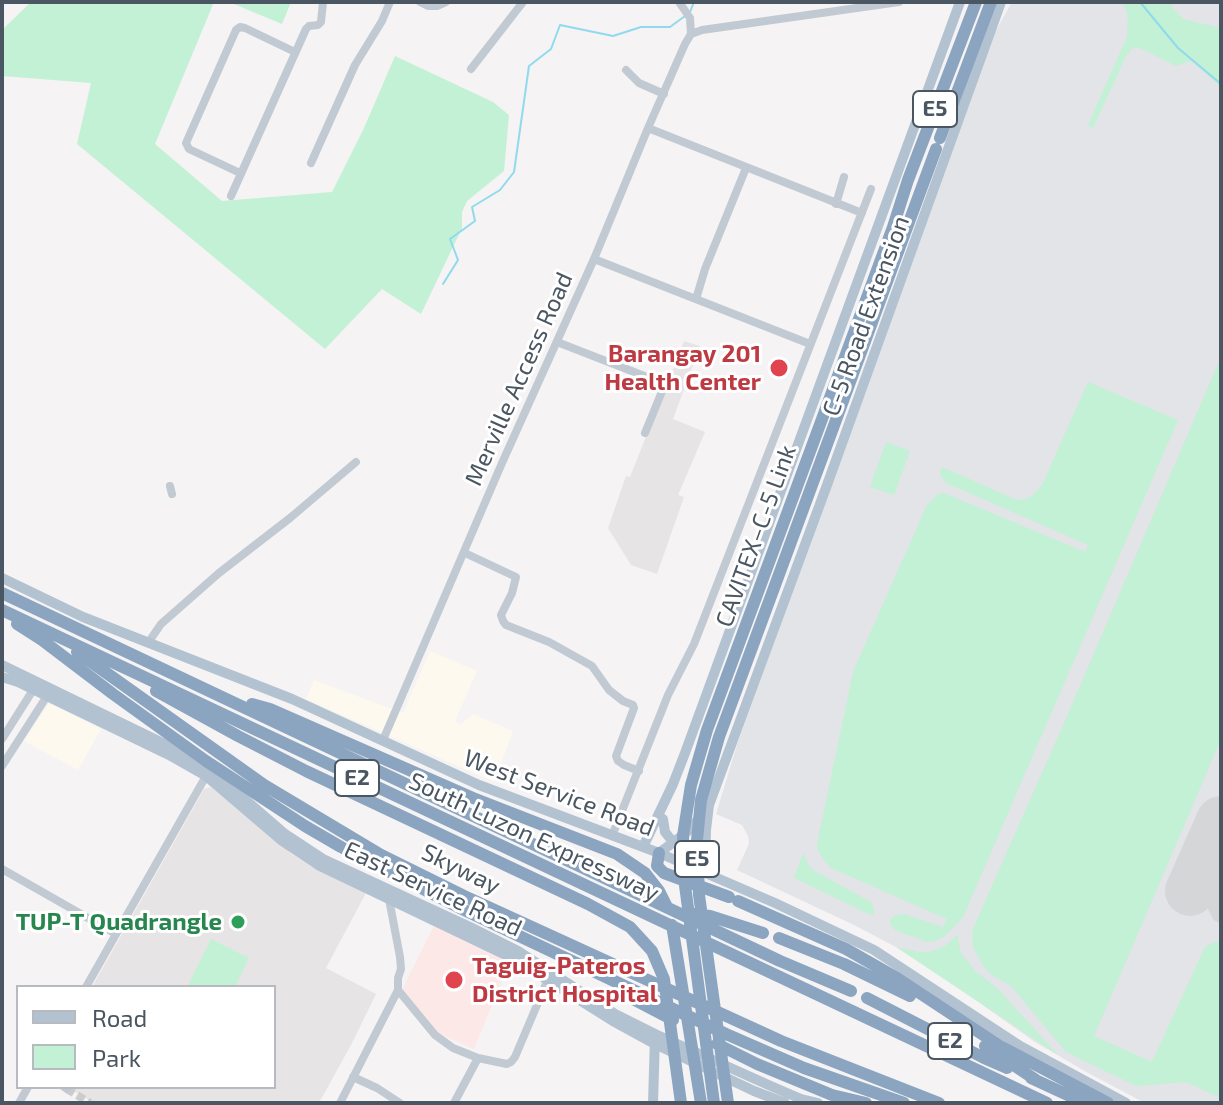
<!DOCTYPE html>
<html>
<head>
<meta charset="utf-8">
<style>
	body { margin:0 }
	#map { position:relative; width:1223px; height:1105px; overflow:hidden; background:#f5f3f3; font-family:"Exo 2",sans-serif }
	canvas { display:block }
	.frame { position:absolute; inset:0; border:4px solid #4a5661; pointer-events:none }
	.legend { position:absolute; left:16px; top:985px; width:260px; height:104px; box-sizing:border-box; background:#fff; border:2px solid #b7bbc0; margin:0; padding:10px 14px; list-style:none; font-size:24px; color:#4a5661 }
	.legend li { display:flex; align-items:center; gap:16px; height:40px }
	.legend b { width:40px; border:2px solid #b7bbc0 }
</style>
</head>
<body>
<div id="map">
<canvas width="1223" height="1105"></canvas>
<div class="frame"></div>
<ul class="legend">
<li><b style="height:10px;background:#b3c2d1"></b>Road</li>
<li><b style="height:22px;background:#c3f1d5"></b>Park</li>
</ul>
</div>
<script>
const ctx = document.querySelector('canvas').getContext('2d');
ctx.lineJoin = 'round';
function fillPath(path, color) { ctx.fillStyle = color; ctx.fill(path, 'evenodd'); }
const toPath = rows => new Path2D(rows.map(r => 'M' + r).join(''));
function trace(path, color, width, dash) { ctx.strokeStyle = color; ctx.lineWidth = width; ctx.lineCap = dash ? 'butt' : 'round'; ctx.setLineDash(dash || []); ctx.stroke(path); }
function label(font, color, halo, rows, align = 'center') {
  ctx.font = font + ' "Exo 2",sans-serif'; ctx.lineWidth = 6; ctx.setLineDash([]); ctx.textBaseline = 'middle'; ctx.strokeStyle = halo; ctx.fillStyle = color; for (const [text, x, y, turn = 0] of rows) {
    ctx.save(); ctx.translate(x, y); ctx.rotate((+turn || 0) * Math.PI / 180); ctx.textAlign = isNaN(turn) ? turn : align; if (halo) ctx.strokeText(text, 0, 0); ctx.fillText(text, 0, 0); ctx.restore();
  }
}
const commercial = toPath([
	[430,651,477,671,455,721,460,725,473,714,513,731,494,782,306,699,314,680,403,713],
	[49,703,101,729,78,770,24,741]
]);
const education = toPath([
	[684,341,700,346,673,419,705,432,678,495,684,497,657,574,631,565,608,528,626,476,630,477],
	[211,787,292,854,312,867,366,893,326,968,376,994,352,1043,319,1103,94,1103,67,1087,274,1087,274,987,92,987,204,789]
]);
const medical = toPath([
	[435,924,503,957,507,968,474,1049,433,1031,401,992]
]);
const airport = toPath([
	[1012,2,1221,2,1221,1103,1145,1103,1088,1073,1035,1042,940,975,896,947,854,925,737,870,748,846,749,842,748,836,742,825,716,814,737,745,990,41]
]);
const green = toPath([
	[31,2,214,2,155,144,222,201,332,192,364,128,395,56,493,102,509,115,504,171,467,201,462,212,462,228,421,314,382,289,325,349,77,144,91,83,2,76,2,30],
	[229,2,291,2,282,24],
	[1123,2,1168,2,1183,19,1221,28,1221,87,1191,61,1176,66,1138,47,1133,48,1126,56,1093,128,1088,125,1127,37,1128,16],
	[1221,357,1221,739,1094,1036,1152,1062,1205,947,1216,941,1221,942,1221,1098,1186,1082,1136,1086,1066,1052,1012,987,989,973,982,964,973,947,972,937,973,929,1071,707],
	[1088,382,1178,420,963,917,948,933,938,940,927,942,897,931,890,925,890,920,896,915,904,914,943,927,947,919,831,868,823,859,818,850,817,844,853,672,927,505,938,494,944,493,1085,552,1088,545,946,483,941,477,940,472,942,467,1017,500,1026,499,1033,495,1042,485],
	[886,442,910,451,894,495,870,487],
	[803,853,808,864,813,870,871,902,874,909,873,916,794,878],
	[957,935,961,953,975,971,997,988,1058,1055,896,947,919,952,929,952,945,946],
	[211,939,249,958,235,987,187,987]
]);
const stream = toPath([
	[1140,2,1178,48,1221,84],
	[690,12,694,2],
	[443,284,458,260,450,239,475,221,472,207,500,190,514,172,529,66,551,49,560,25,613,36,641,27,670,27,685,16]
]);
const taxiway = toPath([
	[1212,843,1208,869,1208,879,1210,889,1221,913]
]);
const runway = toPath([
	[1190,891,1221,821]
]);
const minorTunnel = toPath([
	[67,1089,90,1103]
]);
const minor = toPath([
	[420,2,428,6,437,6,446,2],
	[679,2,690,18,691,34],
	[691,34,702,30,899,2],
	[471,69,523,2],
	[626,70,639,83,664,94],
	[648,128,862,213],
	[311,163,355,65,382,21,390,2],
	[240,173,189,149,186,143,236,30,240,27,245,28,295,52],
	[231,196,306,29,309,26,318,25,321,22,323,2],
	[836,204,844,177],
	[594,259,810,344],
	[696,299,705,269,746,168],
	[557,342,665,384,645,433],
	[170,486,172,494],
	[465,553,516,577,512,593,501,615,503,621,506,625,549,642,592,666,609,690,623,701,633,705,634,708,616,756,618,761,624,765,639,771],
	[148,643,161,624,219,573,290,518,356,462],
	[2,739,33,690],
	[383,740,502,463,594,259,648,128,685,44,691,34],
	[2,766,47,696],
	[612,836,668,695,694,644,871,189],
	[2,869,116,934],
	[389,899,400,957,401,969,398,978,398,990,435,1035,453,1048,478,1058,507,1064,511,1062,515,1057,548,979],
	[86,987,206,776],
	[353,1077,377,1088,400,1103],
	[64,1087,67,1089],
	[19,1103,28,1087],
	[340,1103,398,990],
	[454,1103,478,1058]
]);
const major = toPath([
	[2,578,83,617,292,699,479,785,659,853,775,903,874,950,1020,1046,1126,1103],
	[2,665,173,748,210,769,285,834,323,859,470,927,518,951,615,1014,655,1034,773,1087,801,1099,818,1103],
	[2,677,18,682,169,755,206,776,281,840,320,866,514,959,613,1021,655,1044,754,1091,785,1103],
	[663,819,665,832,673,842],
	[643,847,673,784,685,753,960,2],
	[659,853,687,832,701,816],
	[705,872,706,830,709,805,827,485,1001,2],
	[653,1103,655,1037]
]);
const highway = toPath([
	[940,138,991,2],
	[2,593,780,961,851,991],
	[2,610,1047,1103],
	[17,624,42,640,113,694,206,761,305,826,341,847,458,907,726,1034,804,1068,904,1103],
	[77,652,264,785,381,855,464,896,781,1041,939,1103],
	[156,691,238,736,306,771,588,904,630,927,652,951,664,979,681,1103],
	[252,704,270,709,473,798,617,854,645,873,659,891,667,907],
	[659,853,657,866,664,873,729,897],
	[738,901,846,949,897,978,1000,1046,1108,1103],
	[694,914,710,916,763,933],
	[672,925,701,1103],
	[779,938,844,964,910,996],
	[629,997,673,1020],
	[867,998,984,1058,1007,1068],
	[717,1044,757,1064,832,1095,866,1103],
	[985,1046,1036,1080],
	[1031,1078,1085,1103],
	[714,1103,684,878,683,836,691,785,707,730,893,227,908,180,976,2],
	[728,1103,699,895,697,840,701,800,719,737,936,149]
]);
const markers = [
	[779,368,10,"#e0444e"],
	[238,922,8,"#2e9e5b"],
	[454,980,10,"#e0444e"]
];
const shields = [
	[935,109,44],
	[357,778,44],
	[697,859,44],
	[950,1041,44]
];
const shieldNames = [
	["E5",935,109],
	["E2",357,778],
	["E5",697,859],
	["E2",950,1041]
];
const streetNames = [
	["C-5 Road Extension",866,316,-70],
	["Merville Access Road",519,379,-66],
	["CAVITEX–C-5 Link",756,536,-70],
	["West Service Road",559,793,21],
	["South Luzon Expressway",534,837,25],
	["Skyway",461,869,26],
	["East Service Road",433,889,25]
];
const healthNames = [
	["Barangay 201",761,354],
	["Health Center",761,382],
	["Taguig-Pateros",472,966,"left"],
	["District Hospital",472,994,"left"]
];
const leisureNames = [
	["TUP-T Quadrangle",222,922]
];
fillPath(commercial, '#fdf9ef');
fillPath(education, '#e6e4e5');
fillPath(medical, '#fce8e6');
fillPath(airport, '#e2e4e7');
fillPath(green, '#c3f1d5');
trace(stream, '#90daee', 2);
trace(taxiway, '#d5d6d8', 20);
trace(runway, '#d5d6d8', 50);
trace(minorTunnel, '#caccce', 8, [8, 4]);
trace(minor, '#c1cad2', 8);
trace(major, '#b3c2d1', 10);
trace(highway, '#8ba5c1', 12);
for (const [x, y, r, color] of markers) { const dot = new Path2D(); dot.arc(x, y, r, 0, 2 * Math.PI); ctx.fillStyle = color; ctx.fill(dot); trace(dot, '#fff', 3); }
for (const [x, y, w] of shields) { const box = new Path2D(); box.roundRect(x - w / 2, y - 18, w, 36, 6); ctx.fillStyle = '#fff'; ctx.fill(box); trace(box, '#4a5661', 2); }
label('bold 22px', '#4a5661', null, shieldNames);
label('24px', '#4a5661', '#fff', streetNames);
label('bold 24px', '#be3a42', '#fff', healthNames, 'right');
label('bold 24px', '#27864d', '#fff', leisureNames, 'right');
</script>
</body>
</html>
